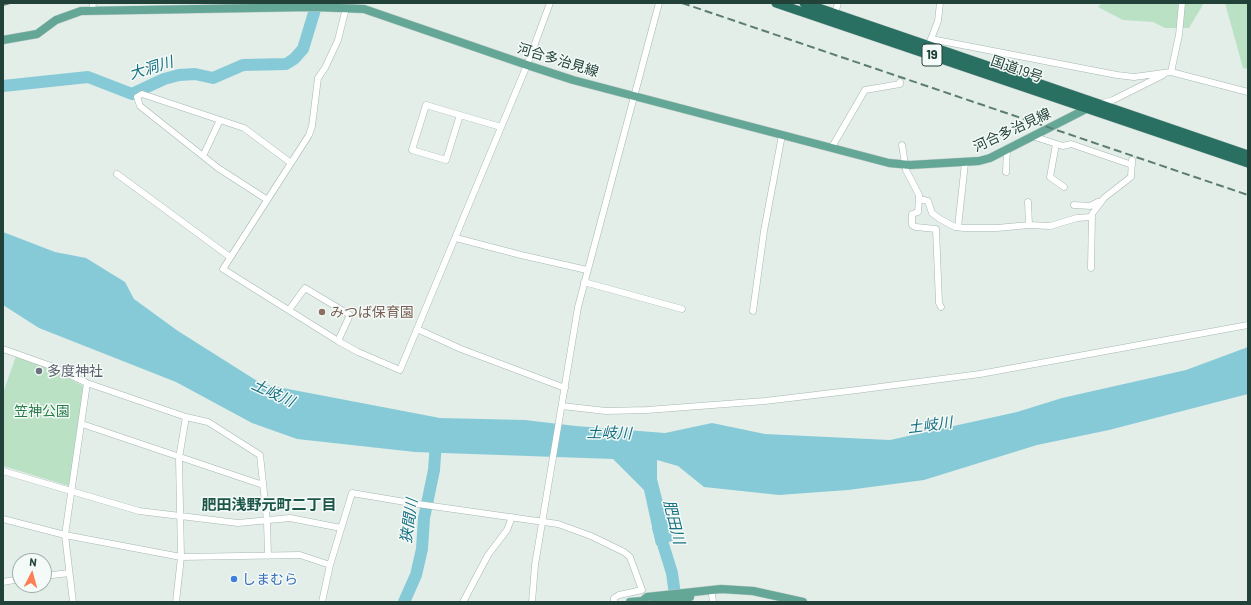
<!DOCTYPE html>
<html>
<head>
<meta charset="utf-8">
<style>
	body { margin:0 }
	#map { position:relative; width:1251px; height:605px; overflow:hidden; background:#e3eee9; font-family:Barlow,sans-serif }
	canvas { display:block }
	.frame { position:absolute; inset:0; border:4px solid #214139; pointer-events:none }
	.north { position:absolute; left:12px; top:553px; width:40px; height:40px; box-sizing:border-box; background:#f4faf7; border:1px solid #a0b0ab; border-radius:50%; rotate:6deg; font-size:11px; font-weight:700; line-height:16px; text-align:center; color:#214139 }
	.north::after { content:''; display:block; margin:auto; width:14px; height:18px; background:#fd7e53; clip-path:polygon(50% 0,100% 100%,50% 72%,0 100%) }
</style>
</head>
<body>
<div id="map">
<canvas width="1251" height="605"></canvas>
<div class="frame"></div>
<div class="north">N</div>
</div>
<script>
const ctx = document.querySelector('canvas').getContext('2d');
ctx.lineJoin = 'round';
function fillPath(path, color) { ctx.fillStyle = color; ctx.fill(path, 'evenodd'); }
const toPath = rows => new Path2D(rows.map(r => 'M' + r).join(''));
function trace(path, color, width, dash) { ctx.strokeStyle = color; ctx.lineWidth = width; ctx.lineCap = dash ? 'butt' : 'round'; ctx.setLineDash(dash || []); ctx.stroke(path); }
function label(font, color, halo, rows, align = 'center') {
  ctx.font = font + ' Barlow,"Noto Sans JP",sans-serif'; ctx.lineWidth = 3; ctx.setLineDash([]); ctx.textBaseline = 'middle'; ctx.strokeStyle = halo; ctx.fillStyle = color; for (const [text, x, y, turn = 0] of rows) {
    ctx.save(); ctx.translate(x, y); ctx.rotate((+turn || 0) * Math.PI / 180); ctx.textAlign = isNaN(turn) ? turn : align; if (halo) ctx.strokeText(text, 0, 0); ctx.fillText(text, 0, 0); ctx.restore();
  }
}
const green = toPath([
	[1102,3,1204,3,1189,28,1165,28,1153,22,1123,20,1098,7],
	[1225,3,1248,3,1248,69,1243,68],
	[16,356,51,369,85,387,69,486,3,466,3,393]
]);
const water = toPath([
	[3,232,55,252,86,258,125,282,134,299,178,331,262,384,440,418,525,420,576,426,665,433,712,423,765,434,890,440,1017,412,1062,398,1186,370,1248,347,1248,394,1109,430,1037,445,924,480,848,490,779,495,704,487,678,466,657,460,657,479,673,541,656,545,644,490,613,459,415,452,297,439,252,423,176,382,39,328,3,305]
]);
const river = toPath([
	[3,86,88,77,132,94,164,79,179,75,195,74,213,78,243,65,286,64,294,59,303,49,317,3],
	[658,528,672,573,676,602],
	[404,602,416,575,422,549,424,518,434,470,436,442]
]);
const minor = toPath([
	[346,8,338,40,325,68,318,78,312,126,309,135,223,269,338,341,358,352,400,370,527,65,550,3],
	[92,11,93,3],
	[834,17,838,3],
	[931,39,938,21,940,3],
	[927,48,931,39,1117,75,1134,77,1171,72,1248,92],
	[1171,72,1179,35,1182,3],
	[1099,104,1113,100,1163,75],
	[460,115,446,160,412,150,426,105,460,115,501,127],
	[1032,136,1063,146,1071,144,1132,165],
	[1056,144,1050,177,1064,187],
	[902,145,906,170,919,195,919,199,928,201,932,213,940,219,955,227,964,228,997,228,1029,225],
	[832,147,865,90,900,84,900,82],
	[203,156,220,120],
	[1006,172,1007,149],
	[117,174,230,257],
	[266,199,218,168,140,106,137,97,142,94,244,128,291,163],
	[919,199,918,212,912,214,912,225,916,227,936,229,939,303,941,307],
	[1028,202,1029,225,1050,226,1077,218,1091,217],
	[1074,205,1090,206,1098,202],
	[958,227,965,163],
	[456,238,521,255,587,270],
	[1091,268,1092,214,1104,198,1131,177,1132,160],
	[584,282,682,309],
	[289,310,305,288,350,315,338,341],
	[753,311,764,231,782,135],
	[417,329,461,349,565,388],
	[3,349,51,366,87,383,186,417,208,422,260,455,267,521,268,556],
	[562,406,606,411,647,410,765,401,857,390,980,374,1248,325],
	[82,424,263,485],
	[3,471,139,511,238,523,290,518,341,528],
	[3,519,65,535,181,557,300,555,330,565],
	[44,576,69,573],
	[3,582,20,579],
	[712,595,713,602],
	[73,602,65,535,87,383],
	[176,602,181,557,179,458,186,417],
	[322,602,330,565,352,493,411,503,558,524,591,536,624,552,630,557,642,590,619,595,614,598,614,602],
	[463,602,488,555,507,530,512,517],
	[532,602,535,565,578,307,659,3]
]);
const major = toPath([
	[3,40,37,34,56,20,81,11,313,7,364,9,527,65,573,80,889,163,910,165,979,161,990,158,1090,107],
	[630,602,642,601,647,597,721,589,753,591,803,602],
	[655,602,690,597]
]);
const highway = toPath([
	[776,3,1248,163],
	[804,3,1248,155]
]);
const rail = toPath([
	[682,3,1248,195],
	[3,5,10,3]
]);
const markers = [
	[322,312,4,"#8d6e63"],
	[39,371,4,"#6b7280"],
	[234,579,4,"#3f7fe0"]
];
const shields = [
	[932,55,20]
];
const shieldNames = [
	["19",932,55]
];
const streetNames = [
	["河合多治見線",558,60,17],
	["国道19号",1017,69,19],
	["河合多治見線",1012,130,-25]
];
const educationNames = [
	["みつば保育園",330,312]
];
const worshipNames = [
	["多度神社",47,371]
];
const parkNames = [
	["笠神公園",42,411]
];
const shopNames = [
	["しまむら",242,579]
];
const waterNames = [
	["大洞川",151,68,-17],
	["土岐川",273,393,25],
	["土岐川",930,425,-7],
	["土岐川",609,433,1],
	["狭間川",409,521,-82],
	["肥田川",674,522,76]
];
const neighbourhoodNames = [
	["肥田浅野元町二丁目",269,505]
];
fillPath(green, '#bbe1c5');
fillPath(water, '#87cad7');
trace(river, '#87cad7', 12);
trace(minor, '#a5b7b1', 7);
trace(major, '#c1cac8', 9);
trace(highway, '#c1cac8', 10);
trace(minor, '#fff', 6);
trace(major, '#64a797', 8);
trace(highway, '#2a7062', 9);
trace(rail, '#5c7d74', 2, [8, 4]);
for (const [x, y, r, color] of markers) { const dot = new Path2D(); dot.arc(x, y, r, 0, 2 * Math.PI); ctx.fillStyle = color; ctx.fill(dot); trace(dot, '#f4faf7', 1.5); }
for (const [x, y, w] of shields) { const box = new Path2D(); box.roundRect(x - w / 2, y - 11, w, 22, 3); ctx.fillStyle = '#f4faf7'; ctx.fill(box); trace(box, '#214139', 1); }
label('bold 13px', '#214139', null, shieldNames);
label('14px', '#214139', '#f4faf7', streetNames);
label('14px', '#785e54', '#f4faf7', educationNames, 'left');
label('14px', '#5b616d', '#f4faf7', worshipNames, 'left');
label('14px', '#287c49', '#f4faf7', parkNames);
label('14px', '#366cbe', '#f4faf7', shopNames, 'left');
label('italic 15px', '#167083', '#f4faf7', waterNames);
label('bold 15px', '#1b5648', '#f4faf7', neighbourhoodNames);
</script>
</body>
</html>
